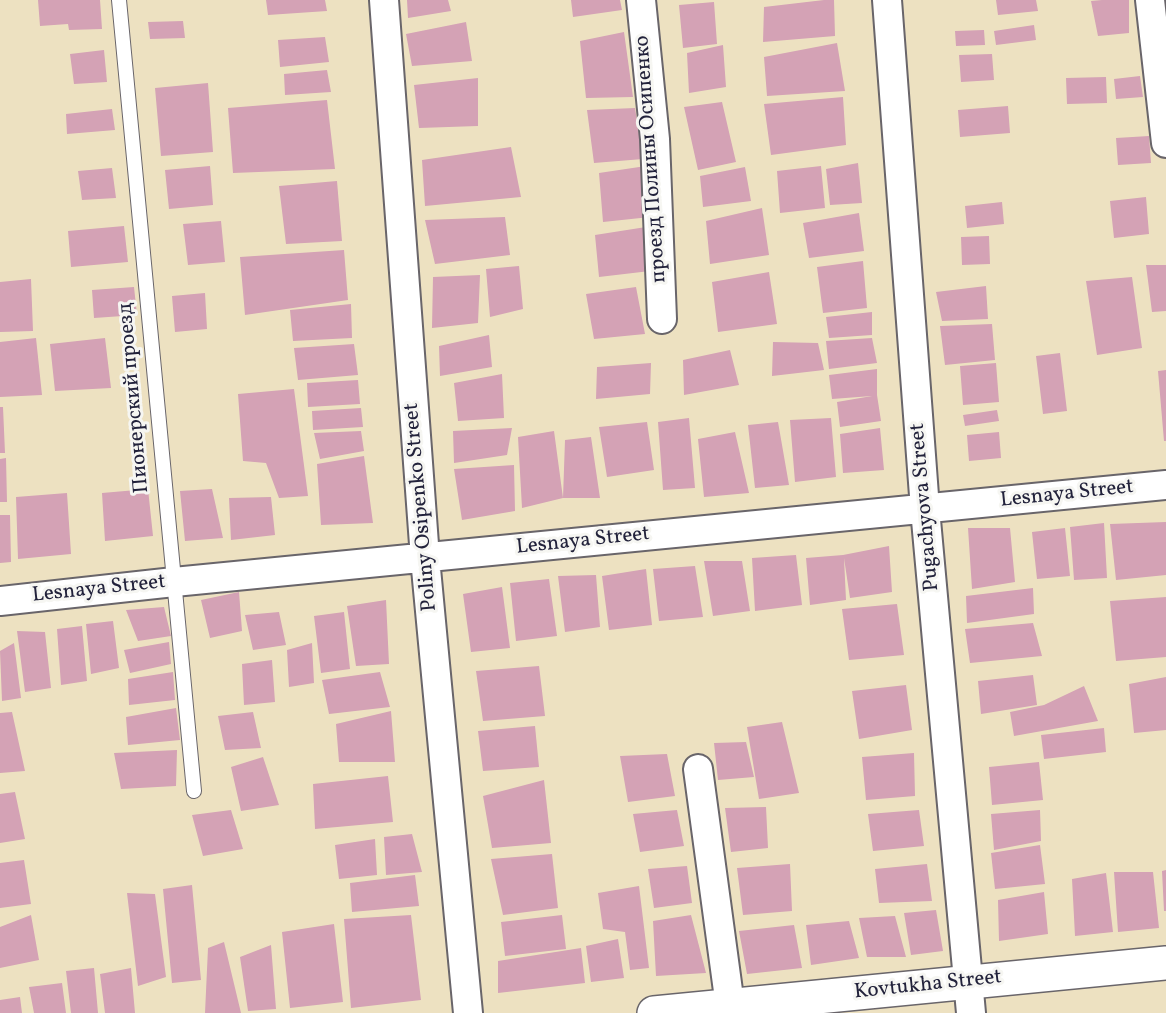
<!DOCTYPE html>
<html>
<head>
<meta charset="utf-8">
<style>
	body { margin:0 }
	canvas { display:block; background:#ede1c1 }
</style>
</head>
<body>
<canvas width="1166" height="1013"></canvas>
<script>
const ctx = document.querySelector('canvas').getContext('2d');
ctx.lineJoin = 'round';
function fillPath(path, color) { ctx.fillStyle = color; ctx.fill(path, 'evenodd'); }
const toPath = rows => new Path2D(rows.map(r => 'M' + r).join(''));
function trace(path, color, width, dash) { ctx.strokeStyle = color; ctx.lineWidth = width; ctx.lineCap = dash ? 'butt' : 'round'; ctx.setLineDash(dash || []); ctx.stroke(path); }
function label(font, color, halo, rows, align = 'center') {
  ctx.font = font + ' Vollkorn,serif'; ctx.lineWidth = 6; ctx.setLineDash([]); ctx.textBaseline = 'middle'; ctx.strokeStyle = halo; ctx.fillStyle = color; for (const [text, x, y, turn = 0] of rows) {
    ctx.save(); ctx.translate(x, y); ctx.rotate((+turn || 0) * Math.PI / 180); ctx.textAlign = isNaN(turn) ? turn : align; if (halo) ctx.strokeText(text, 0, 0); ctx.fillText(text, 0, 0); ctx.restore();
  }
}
const building = toPath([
	[38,0,100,0,102,29,69,30,68,24,40,26],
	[266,0,325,0,327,11,268,15],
	[407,0,448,0,451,11,408,18],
	[571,0,620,0,622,10,573,17],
	[824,0,834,0,835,36,763,42,764,7],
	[996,0,1036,0,1038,11,998,15],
	[1102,0,1129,0,1129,33,1098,36,1091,1],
	[714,2,717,44,683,48,679,5],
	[183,21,185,38,150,39,148,22],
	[466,22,472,61,412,66,406,34],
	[1034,25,1036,40,996,45,994,31],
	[984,30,985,45,956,46,955,31],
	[624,32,633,97,586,98,580,41],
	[325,37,329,62,280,67,278,40],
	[837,43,845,91,767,96,764,57],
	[723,45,726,87,689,93,687,53],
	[104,50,107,82,74,84,70,54],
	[992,54,994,80,961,82,959,55],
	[327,70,331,92,285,95,284,74],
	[1140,76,1143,97,1116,99,1114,79],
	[1106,77,1107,103,1067,104,1066,78],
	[478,78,478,126,419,128,414,85],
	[208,83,213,152,161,156,155,88],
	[843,97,846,145,771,155,764,104],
	[327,100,335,169,233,173,228,108],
	[722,102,736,162,698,170,684,107],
	[1008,106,1010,133,960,137,958,110],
	[635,108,643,159,594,163,587,110],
	[112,109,115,130,67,134,66,114],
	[1149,136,1151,163,1118,165,1116,138],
	[511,147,521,197,425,206,422,160],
	[858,163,862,203,830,205,826,169],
	[210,166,213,205,169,209,165,170],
	[646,166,650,217,603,222,599,173],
	[821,166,825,208,780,213,777,171],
	[745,167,751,201,703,207,700,176],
	[112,168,116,198,82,200,78,171],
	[337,181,342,241,286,244,279,186],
	[1146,197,1149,234,1114,238,1110,201],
	[1002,202,1004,224,967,228,965,206],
	[762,208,769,255,710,264,706,221],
	[859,213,864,251,809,258,803,223],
	[505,217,510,255,435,264,425,220],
	[221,221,225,262,188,265,183,224],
	[124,226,128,262,71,267,68,231],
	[646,227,650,271,599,277,595,235],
	[989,236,990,264,962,265,961,237],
	[344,250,348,300,245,315,240,257],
	[863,261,867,308,823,313,817,267],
	[1146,265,1166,265,1166,311,1152,312],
	[519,266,523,309,490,317,486,269],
	[769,272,777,324,718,332,712,282],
	[480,275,478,323,432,328,433,277],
	[1132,277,1142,348,1097,355,1086,281],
	[31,279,33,331,0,332,0,282],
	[986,286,988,319,942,321,936,292],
	[134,287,137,315,94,318,92,290],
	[636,287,645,334,594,339,586,294],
	[205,293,207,329,175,332,172,296],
	[351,304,352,338,293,341,290,310],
	[872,312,872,335,829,338,826,317],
	[992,324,995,360,945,365,940,326],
	[489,335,492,367,440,376,439,346],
	[36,338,42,395,0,397,0,342],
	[105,338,111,388,55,391,50,344],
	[872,338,877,363,829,369,826,341],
	[773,342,818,343,824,370,772,376],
	[354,344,358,375,298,380,294,348],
	[730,350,739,385,684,395,683,360],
	[1060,353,1067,411,1043,414,1036,356],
	[651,363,650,394,596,399,597,367],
	[996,363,999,402,963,405,960,366],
	[877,369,877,395,881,421,840,427,837,402,872,396,832,399,829,375],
	[1166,370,1166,441,1164,441,1158,371],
	[502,374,504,418,458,421,454,383],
	[358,380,360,404,308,407,307,383],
	[294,389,308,496,279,498,266,463,243,461,238,394],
	[0,407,3,407,5,453,0,453],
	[361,408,363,427,313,430,312,411],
	[997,410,999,421,965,426,963,415],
	[689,418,695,488,663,490,658,422],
	[831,418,836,477,795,482,790,420],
	[647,422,654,470,607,477,599,427],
	[778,422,789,485,755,488,748,425],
	[512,428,507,455,454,463,453,431],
	[880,428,884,470,843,473,840,434],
	[361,431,364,451,320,459,314,433],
	[554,431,563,498,522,508,518,437],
	[735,432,749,493,704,497,698,439],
	[999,432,1001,458,969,461,967,435],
	[591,437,600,498,563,498,565,440],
	[364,456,373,523,321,525,317,464],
	[6,458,7,502,0,502,0,459],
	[514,465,515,511,462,520,454,469],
	[148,489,153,536,105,541,102,493],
	[212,489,223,538,185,541,180,491],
	[67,493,71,554,18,559,16,497],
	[271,497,275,535,231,540,229,498],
	[0,515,10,515,11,562,0,563],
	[1166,522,1166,575,1116,580,1110,524],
	[1104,523,1107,578,1074,580,1070,527],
	[968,528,1010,528,1015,582,972,589],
	[1065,528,1070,576,1037,579,1032,532],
	[889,546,892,592,850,598,844,558,846,600,810,605,806,558,843,555],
	[796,555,802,605,755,611,752,558],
	[704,561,742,561,750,611,713,616],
	[695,566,703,617,659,621,653,569],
	[646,569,652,625,609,630,602,576],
	[596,575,600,627,565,632,558,576],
	[549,579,557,636,516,641,510,583],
	[502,587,510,648,471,652,463,594],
	[1033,588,1034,614,967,623,966,596],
	[239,592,242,631,210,638,201,600],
	[1166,597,1166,657,1116,661,1110,601],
	[386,600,389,664,356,666,347,606],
	[897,604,904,655,849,660,842,609],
	[164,607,171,636,138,641,126,610],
	[279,612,286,645,253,650,245,615],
	[344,612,350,669,321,673,314,616],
	[113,621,119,668,91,674,86,624],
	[1033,623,1042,656,970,663,965,629],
	[82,626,87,681,61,685,57,629],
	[17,631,45,632,51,688,25,692],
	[169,642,171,664,130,673,124,650],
	[14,643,21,698,2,701,0,651],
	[312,643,314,683,289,687,287,650],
	[272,660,275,702,244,705,242,664],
	[539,666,545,716,483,721,476,671],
	[173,672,175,700,129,705,128,679],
	[380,672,390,707,329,714,322,680],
	[1033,675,1037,705,981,714,978,681],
	[1166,677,1166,730,1134,733,1129,684],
	[906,685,912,730,859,739,852,691],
	[1084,686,1098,721,1014,736,1010,712,1044,705],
	[176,708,180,740,128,745,126,717],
	[391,711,395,762,339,762,336,724],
	[12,712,25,771,0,773,0,713],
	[253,712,261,748,225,750,218,716],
	[782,722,799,793,759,799,747,727],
	[535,726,539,767,483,771,478,731],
	[1104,728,1106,752,1044,759,1041,735],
	[746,742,754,777,718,780,714,743],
	[177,750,176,786,121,789,114,753],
	[914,753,915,796,866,800,862,757],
	[667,754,675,796,628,802,620,756],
	[263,757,279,805,241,811,231,767],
	[1039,762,1043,800,992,805,989,767],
	[388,776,393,822,315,829,313,784],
	[544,780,551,843,492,848,483,796],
	[15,792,25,839,0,843,0,794],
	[766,807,768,848,731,852,725,808],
	[231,810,243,849,203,856,192,815],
	[677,810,684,846,640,852,633,814],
	[919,810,924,846,873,851,868,814],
	[1040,810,1041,841,994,850,991,814],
	[412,834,422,872,386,875,384,837],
	[375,839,377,875,339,879,335,845],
	[1040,845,1045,884,995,889,991,853],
	[552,854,558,908,503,915,491,859],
	[24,860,31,904,0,908,0,863],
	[790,864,792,911,743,915,737,868],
	[927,864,932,901,879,903,875,869],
	[687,866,692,903,654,908,648,869],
	[1166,870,1166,911,1164,911,1162,871],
	[1114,872,1153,872,1159,928,1118,932],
	[1106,873,1113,932,1075,936,1072,879],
	[415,875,419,906,352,912,350,883],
	[192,885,201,980,172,983,163,889],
	[639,886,649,968,630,970,625,932,603,929,598,893],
	[1044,892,1048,934,999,941,998,900],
	[127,893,155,894,166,977,138,986],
	[936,910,943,951,911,955,904,913],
	[31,915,39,960,0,968,0,927],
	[411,915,421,1000,351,1008,344,919],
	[562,915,566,949,505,956,501,922],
	[691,915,706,973,656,976,653,921],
	[895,916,906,957,867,957,859,918],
	[849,921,859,958,811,965,806,925],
	[334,924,343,1002,290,1008,282,932],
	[794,925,802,968,747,974,739,931],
	[618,939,624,978,591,982,586,946],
	[224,942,241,1013,205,1013,208,948],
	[271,945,276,1009,248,1011,240,957],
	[581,948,585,983,498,993,498,961],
	[94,968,98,1013,71,1013,66,971],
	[131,968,135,1013,105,1013,100,974],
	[62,983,66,1013,34,1013,29,987],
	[20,997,22,1013,0,1013,0,1000]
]);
const lane = toPath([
	[119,0,194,791]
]);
const street = toPath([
	[384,0,425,558,468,1013],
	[641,0,655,139,662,319],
	[887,0,925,509,971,1013],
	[1150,0,1166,143],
	[0,601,174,582,1166,485],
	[698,769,731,1013]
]);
const secondary = toPath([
	[654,1013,1166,963]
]);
const streetNames = [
	["проезд Полины Осипенко",652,159,-94],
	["Пионерский проезд",135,398,-95],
	["Lesnaya Street",1067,495,-6],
	["Poliny Osipenko Street",422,507,-95],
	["Pugachyova Street",926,507,-95],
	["Lesnaya Street",583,542,-6],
	["Lesnaya Street",99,590,-6],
	["Kovtukha Street",928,986,-6]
];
fillPath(building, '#d4a2b5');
trace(lane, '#69656a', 16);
trace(street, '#69656a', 32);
trace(secondary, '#69656a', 36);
trace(lane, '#fff', 14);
trace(street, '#fff', 28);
trace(secondary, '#fff', 33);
label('21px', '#22223b', '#f6f6f2', streetNames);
</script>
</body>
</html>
